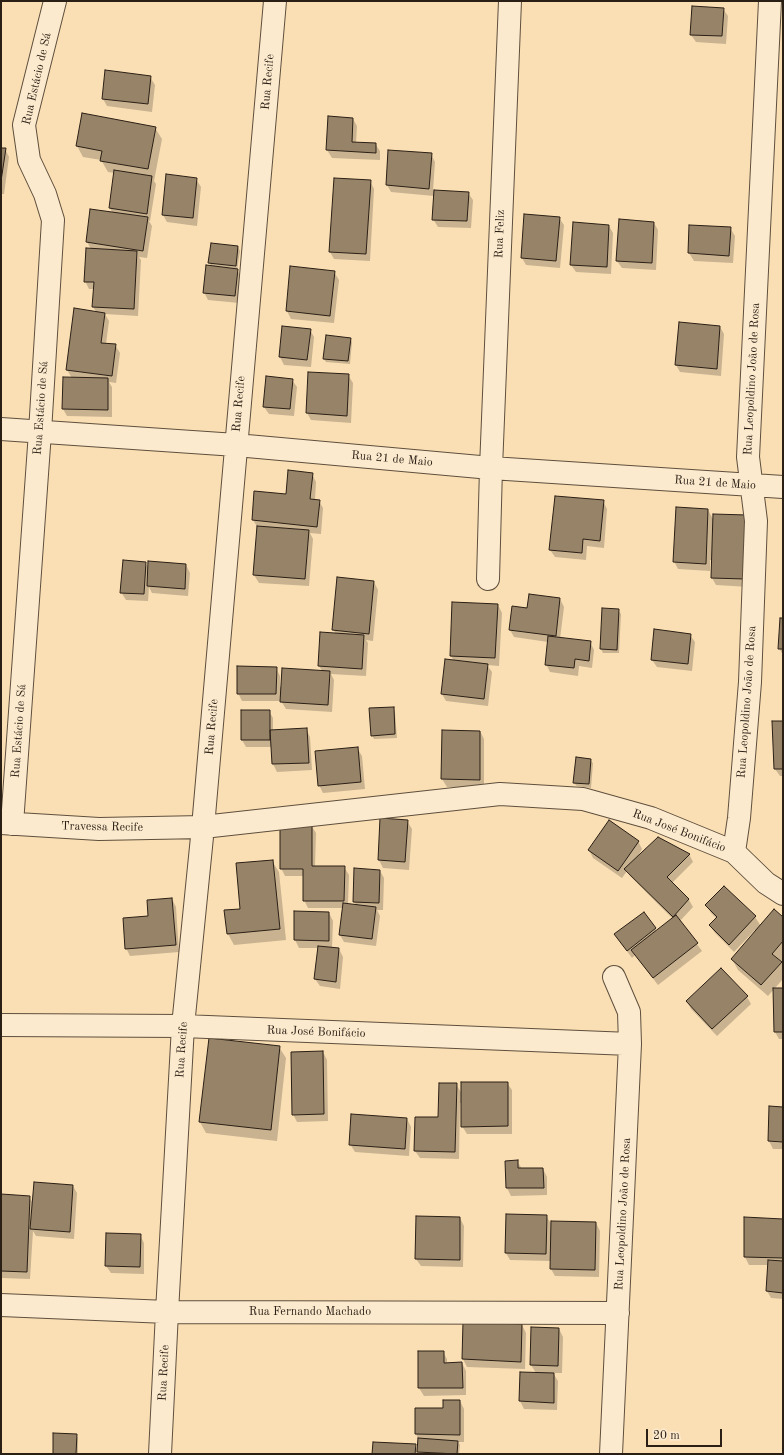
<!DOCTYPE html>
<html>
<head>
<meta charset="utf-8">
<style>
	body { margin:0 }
	#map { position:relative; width:784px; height:1455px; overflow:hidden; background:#fbdfb4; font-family:"Old Standard TT",serif }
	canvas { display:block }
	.frame { position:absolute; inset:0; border:2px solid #2a1f15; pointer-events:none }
	.scale { position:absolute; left:646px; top:1429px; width:76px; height:18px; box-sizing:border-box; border:2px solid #2a1f15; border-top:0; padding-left:5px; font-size:12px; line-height:14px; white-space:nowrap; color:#2a1f15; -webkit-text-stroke:3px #fceace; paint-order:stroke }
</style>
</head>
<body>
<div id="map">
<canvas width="784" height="1455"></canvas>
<div class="frame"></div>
<div class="scale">20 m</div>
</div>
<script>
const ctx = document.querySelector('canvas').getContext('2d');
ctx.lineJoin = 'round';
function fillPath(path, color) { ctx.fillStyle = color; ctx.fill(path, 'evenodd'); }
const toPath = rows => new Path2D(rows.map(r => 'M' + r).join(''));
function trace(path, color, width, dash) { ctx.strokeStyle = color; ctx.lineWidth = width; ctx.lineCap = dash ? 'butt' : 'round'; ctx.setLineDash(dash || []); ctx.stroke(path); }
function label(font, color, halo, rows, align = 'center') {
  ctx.font = font + ' "Old Standard TT",serif'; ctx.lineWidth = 3; ctx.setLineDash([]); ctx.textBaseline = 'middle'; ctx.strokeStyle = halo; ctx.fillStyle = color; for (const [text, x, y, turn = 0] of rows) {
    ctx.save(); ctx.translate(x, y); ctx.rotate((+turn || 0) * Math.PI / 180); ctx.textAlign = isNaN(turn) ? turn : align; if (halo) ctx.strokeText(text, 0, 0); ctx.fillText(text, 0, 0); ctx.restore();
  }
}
const shadow = toPath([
	[723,9,728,16,726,44,696,42,691,35],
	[150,77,155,85,152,112,107,106,103,99],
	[353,119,357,126,356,143,375,144,380,151,380,160,332,158,327,150],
	[155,128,162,139,154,181,156,184,150,221,149,221,152,226,147,258,139,257,141,260,138,316,105,314,109,321,106,344,115,345,120,353,116,383,109,382,112,387,112,417,67,416,63,409,72,378,67,370,75,310,97,313,93,307,94,289,89,289,85,281,91,249,87,242,91,210,113,214,110,208,115,173,108,172,101,160,83,157,77,146],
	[1,149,5,149,9,157,4,194,1,194],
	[431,154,435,162,433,191,468,193,473,200,471,228,438,227,433,219,434,196,391,192,387,185],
	[196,179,201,187,197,226,167,222,163,215],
	[370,181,374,189,370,261,334,259,330,252],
	[559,218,564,225,560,268,526,265,522,258],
	[654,223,658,230,656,270,622,268,617,261],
	[609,226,613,233,611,274,576,272,571,265],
	[690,226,730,228,735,236,733,263,694,261,689,253],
	[212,244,238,247,240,251,237,270,242,278,239,303,208,300,204,292,212,267,209,263],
	[291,268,334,272,339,280,334,323,291,319,287,311],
	[282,327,310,330,314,337,311,367,284,365,280,357],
	[720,327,724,334,721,376,680,372,676,365],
	[350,339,352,342,350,364,326,362,324,359],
	[348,375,353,383,351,423,311,420,307,413],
	[292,380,297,387,294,416,269,414,264,407],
	[312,474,316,482,315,500,319,501,323,508,321,534,310,533,313,539,309,586,259,583,254,575,258,528,253,520,255,492,287,495],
	[603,501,607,509,604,548,587,546,586,560,555,557,550,550],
	[708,510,713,519,749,587,716,585,712,578,712,560,710,560,710,571,678,569,674,561],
	[145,563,149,569,186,565,190,573,188,596,152,593,149,587,148,601,126,600,121,592],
	[374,582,378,590,373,641,366,640,368,643,366,676,331,674,334,680,332,712,286,709,281,701,242,701,238,693,276,668,280,676,280,687,323,672,319,666,321,633,336,634,333,629],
	[560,599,564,607,560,639,590,642,594,650,592,668,579,666,578,676,550,672,546,664,548,642,514,637,510,630,528,609],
	[498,605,502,613,499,666,487,665,492,672,488,706,446,701,442,694,454,661,451,656],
	[603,609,618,610,621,614,619,653,603,653,601,649],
	[783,619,783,655,779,648],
	[690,635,695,642,692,671,657,667,652,660],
	[393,708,395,712,397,738,374,739,372,735],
	[269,711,273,718,273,730,306,729,310,737,312,770,277,772,273,764,272,747,246,747,242,740],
	[783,722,783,776,780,776,775,769],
	[443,731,480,731,484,739,484,787,447,787,442,779],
	[357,748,362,756,365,789,323,793,319,785],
	[590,760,593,763,591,788,577,786,574,783],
	[381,819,407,821,412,829,409,870,383,868,379,860],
	[311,825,316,833,315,867,344,867,349,875,348,904,357,906,354,902,380,871,384,878,383,910,377,910,380,916,376,946,344,942,340,935,343,908,308,908,304,900,304,876,285,876,281,868],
	[638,841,642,849,637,858,689,854,693,862,672,883,689,900,693,907,680,921,702,951,658,985,635,955,632,958,615,935,644,913,657,931,673,919,630,876,627,871,622,878,593,858,589,850],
	[272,861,279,872,286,940,234,945,228,934,225,911,242,910],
	[724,887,755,917,761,926,783,918,783,959,781,962,783,966,783,979,768,996,738,970,732,959,756,931,755,930,734,952,715,933,710,926,717,919,711,913,706,905],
	[172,899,176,907,179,952,130,956,126,948],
	[295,912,329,913,333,921,332,948,339,949,343,957,340,989,320,986,315,979,318,948,299,948,295,940],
	[783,989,783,1039,779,1039,775,1032],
	[747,997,751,1004,717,1036,691,1009,687,1001],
	[279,1047,286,1058,277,1141,206,1133,200,1122],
	[323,1052,327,1060,328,1121,297,1122,293,1114],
	[507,1083,512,1090,512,1134,467,1134,462,1126,462,1103,460,1103,459,1159,420,1158,415,1151,439,1118,456,1084,462,1094],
	[770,1107,783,1108,783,1149,773,1149,769,1141],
	[407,1119,411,1127,409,1156,355,1152,350,1144],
	[517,1161,522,1169,543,1169,547,1177,547,1195,511,1196,507,1188,506,1162],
	[73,1186,77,1193,74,1239,36,1236,33,1231,30,1279,1,1278,1,1195,29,1197,33,1203],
	[546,1216,552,1225,596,1223,600,1231,599,1277,555,1276,551,1269,551,1261,510,1260,506,1253],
	[460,1218,464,1226,463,1267,421,1266,416,1259],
	[783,1220,783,1299,771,1298,767,1291,769,1265,749,1265,745,1257],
	[140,1235,144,1243,144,1274,111,1273,106,1266],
	[464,1323,522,1325,526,1333,525,1369,467,1367,463,1359],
	[559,1329,563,1337,562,1373,553,1373,558,1381,557,1410,524,1409,520,1401,536,1373,531,1365],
	[443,1352,447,1359,447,1364,462,1363,466,1371,466,1395,424,1396,419,1388],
	[460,1401,464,1409,464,1442,458,1442,460,1445,459,1454,373,1454,415,1445,418,1450,419,1440,416,1434,416,1409,444,1409],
	[76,1435,78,1438,78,1454,54,1454]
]);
const building = toPath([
	[692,6,724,8,722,36,690,35,692,6],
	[105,70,151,76,148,104,102,99,105,70],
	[82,113,156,127,148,169,100,161,102,151,76,146,82,113],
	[328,116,353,118,352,142,376,143,376,153,326,150,328,116],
	[1,148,6,148,1,181,1,148],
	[388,150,432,153,429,189,386,185,388,150],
	[114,170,152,176,147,214,109,208,114,170],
	[166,174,197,178,193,218,162,215,166,174],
	[334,178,371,180,366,254,329,252,334,178],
	[434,190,469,192,467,221,432,220,434,190],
	[90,209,148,217,143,251,86,242,90,209],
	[524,214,560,217,556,261,521,258,524,214],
	[619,219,654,222,652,263,616,261,619,219],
	[573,222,609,225,607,267,570,265,573,222],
	[689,225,731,227,729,256,688,253,689,225],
	[211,243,238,246,236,266,208,263,211,243],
	[86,248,137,251,134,309,92,307,94,282,84,282,86,248],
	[206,265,238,269,235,296,203,293,206,265],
	[290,266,335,271,330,316,286,311,290,266],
	[74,308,105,313,101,343,116,344,112,376,66,370,74,308],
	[679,322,720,326,717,369,675,365,679,322],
	[282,326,311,329,307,360,279,357,282,326],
	[326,335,351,338,348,361,323,359,326,335],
	[308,372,349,374,347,416,306,413,308,372],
	[266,376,293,379,290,409,263,407,266,376],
	[63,377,108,378,108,410,62,409,63,377],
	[288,470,313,473,310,499,320,500,317,527,252,520,254,491,286,494,288,470],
	[555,496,604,500,600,541,583,539,582,553,549,550,555,496],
	[676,507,708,509,706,564,673,562,676,507],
	[713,514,747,515,745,579,711,578,713,514],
	[257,526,309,530,305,579,253,575,257,526],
	[123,560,146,562,144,594,120,593,123,560],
	[148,561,186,564,185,589,147,586,148,561],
	[337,577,374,581,369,634,332,630,337,577],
	[529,594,560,598,556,636,509,630,512,606,527,608,529,594],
	[452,602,498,604,495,658,450,656,452,602],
	[602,608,619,609,617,650,600,649,602,608],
	[780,618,783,618,783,649,778,649,780,618],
	[654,629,691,634,688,664,651,660,654,629],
	[320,632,364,635,362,669,318,666,320,632],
	[548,636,591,641,589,661,575,659,574,668,545,665,548,636],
	[445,659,488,664,484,699,441,694,445,659],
	[237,666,277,667,276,694,237,694,237,666],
	[282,668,330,671,328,705,280,702,282,668],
	[394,707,395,734,371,736,369,708,394,707],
	[241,710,270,710,270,740,241,740,241,710],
	[772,721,783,721,783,769,774,769,772,721],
	[307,728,309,763,272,764,270,730,307,728],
	[442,730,480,731,480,780,441,779,442,730],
	[358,747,361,782,318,786,315,751,358,747],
	[576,757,591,759,589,784,573,783,576,757],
	[380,818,408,820,405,862,378,860,380,818],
	[609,820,639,841,618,871,588,850,609,820],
	[280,824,312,824,312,866,345,866,344,901,303,901,303,869,280,869,280,824],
	[658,837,690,854,667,877,689,899,673,917,624,869,658,837],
	[273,860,280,929,227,934,224,910,240,909,236,863,273,860],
	[354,868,380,870,379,903,353,902,354,868],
	[724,886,756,916,729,945,709,925,717,917,705,905,724,886],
	[172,898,176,945,125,949,123,918,148,916,147,900,172,898],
	[343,903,376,907,372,939,339,935,343,903],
	[774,909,783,917,783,941,772,954,782,962,761,985,731,959,774,909],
	[294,911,329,912,329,941,294,940,294,911],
	[644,912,656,928,627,951,614,934,644,912],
	[676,915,698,943,653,978,631,950,676,915],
	[318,946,339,948,336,982,314,979,318,946],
	[721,968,748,996,712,1029,686,1001,721,968],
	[773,988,783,988,783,1032,774,1032,773,988],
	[209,1038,280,1046,271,1130,199,1122,209,1038],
	[323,1051,324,1114,292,1115,291,1052,323,1051],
	[461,1082,508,1082,508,1126,461,1127,461,1082],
	[439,1083,457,1083,455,1152,414,1151,415,1117,438,1117,439,1083],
	[769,1106,783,1107,783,1142,768,1141,769,1106],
	[351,1114,407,1118,405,1149,349,1145,351,1114],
	[518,1160,518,1168,543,1168,544,1188,506,1188,505,1161,518,1160],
	[34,1182,73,1185,70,1232,30,1229,34,1182],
	[1,1194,30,1196,27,1272,1,1271,1,1194],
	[506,1214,547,1215,546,1254,505,1253,506,1214],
	[416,1216,460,1217,460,1260,415,1259,416,1216],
	[744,1217,783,1219,783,1258,744,1257,744,1217],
	[551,1221,596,1222,595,1270,550,1269,551,1221],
	[106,1233,141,1234,140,1267,105,1266,106,1233],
	[768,1260,783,1261,783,1293,766,1291,768,1260],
	[463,1322,522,1324,521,1362,462,1359,463,1322],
	[531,1327,559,1328,558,1366,530,1365,531,1327],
	[418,1351,444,1351,444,1363,462,1362,463,1388,418,1388,418,1351],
	[520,1372,554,1373,554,1403,519,1401,520,1372],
	[443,1400,460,1400,460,1435,415,1434,415,1408,443,1408,443,1400],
	[53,1433,77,1434,76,1454,53,1454,53,1433],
	[418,1438,458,1441,457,1454,417,1452,418,1438],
	[373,1442,416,1444,415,1454,372,1454,373,1442]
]);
const minor = toPath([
	[1,429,236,445,491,468,783,487],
	[488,579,491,468,510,1],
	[1,823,99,829,203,827,500,794,583,799,651,818,734,852,766,883,783,894],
	[12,824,40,432,53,220,45,194,29,160,24,125,55,1],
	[734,852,739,818,750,682,756,521,748,457,770,1],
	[1,1025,183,1026,630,1044],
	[1,1305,167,1312,618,1313],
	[160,1454,167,1312,183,1026,203,827,275,1],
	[611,1454,630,1044,629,1012,614,977]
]);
const streetNames = [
	["Rua Estácio de Sá",37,79,-77],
	["Rua Recife",268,82,-85],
	["Rua Feliz",500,234,-88],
	["Rua Leopoldino João de Rosa",752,379,-87],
	["Rua Recife",239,404,-85],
	["Rua Estácio de Sá",41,408,-86],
	["Rua 21 de Maio",392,459,5],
	["Rua 21 de Maio",715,483,4],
	["Rua Leopoldino João de Rosa",747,702,-86],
	["Rua Recife",212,727,-85],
	["Rua Estácio de Sá",19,731,-86],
	["Travessa Recife",102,827,1],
	["Rua José Bonifácio",679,831,21],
	["Rua José Bonifácio",316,1032,2],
	["Rua Recife",182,1050,-86],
	["Rua Leopoldino João de Rosa",623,1214,-87],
	["Rua Fernando Machado",310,1312],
	["Rua Recife",164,1373,-87]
];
fillPath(shadow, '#0003');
fillPath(building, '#978368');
trace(building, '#2a1f15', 1);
trace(minor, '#5e4f3d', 24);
trace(minor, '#fceace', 22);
label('12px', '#2a1f15', '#fceace', streetNames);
</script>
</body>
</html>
